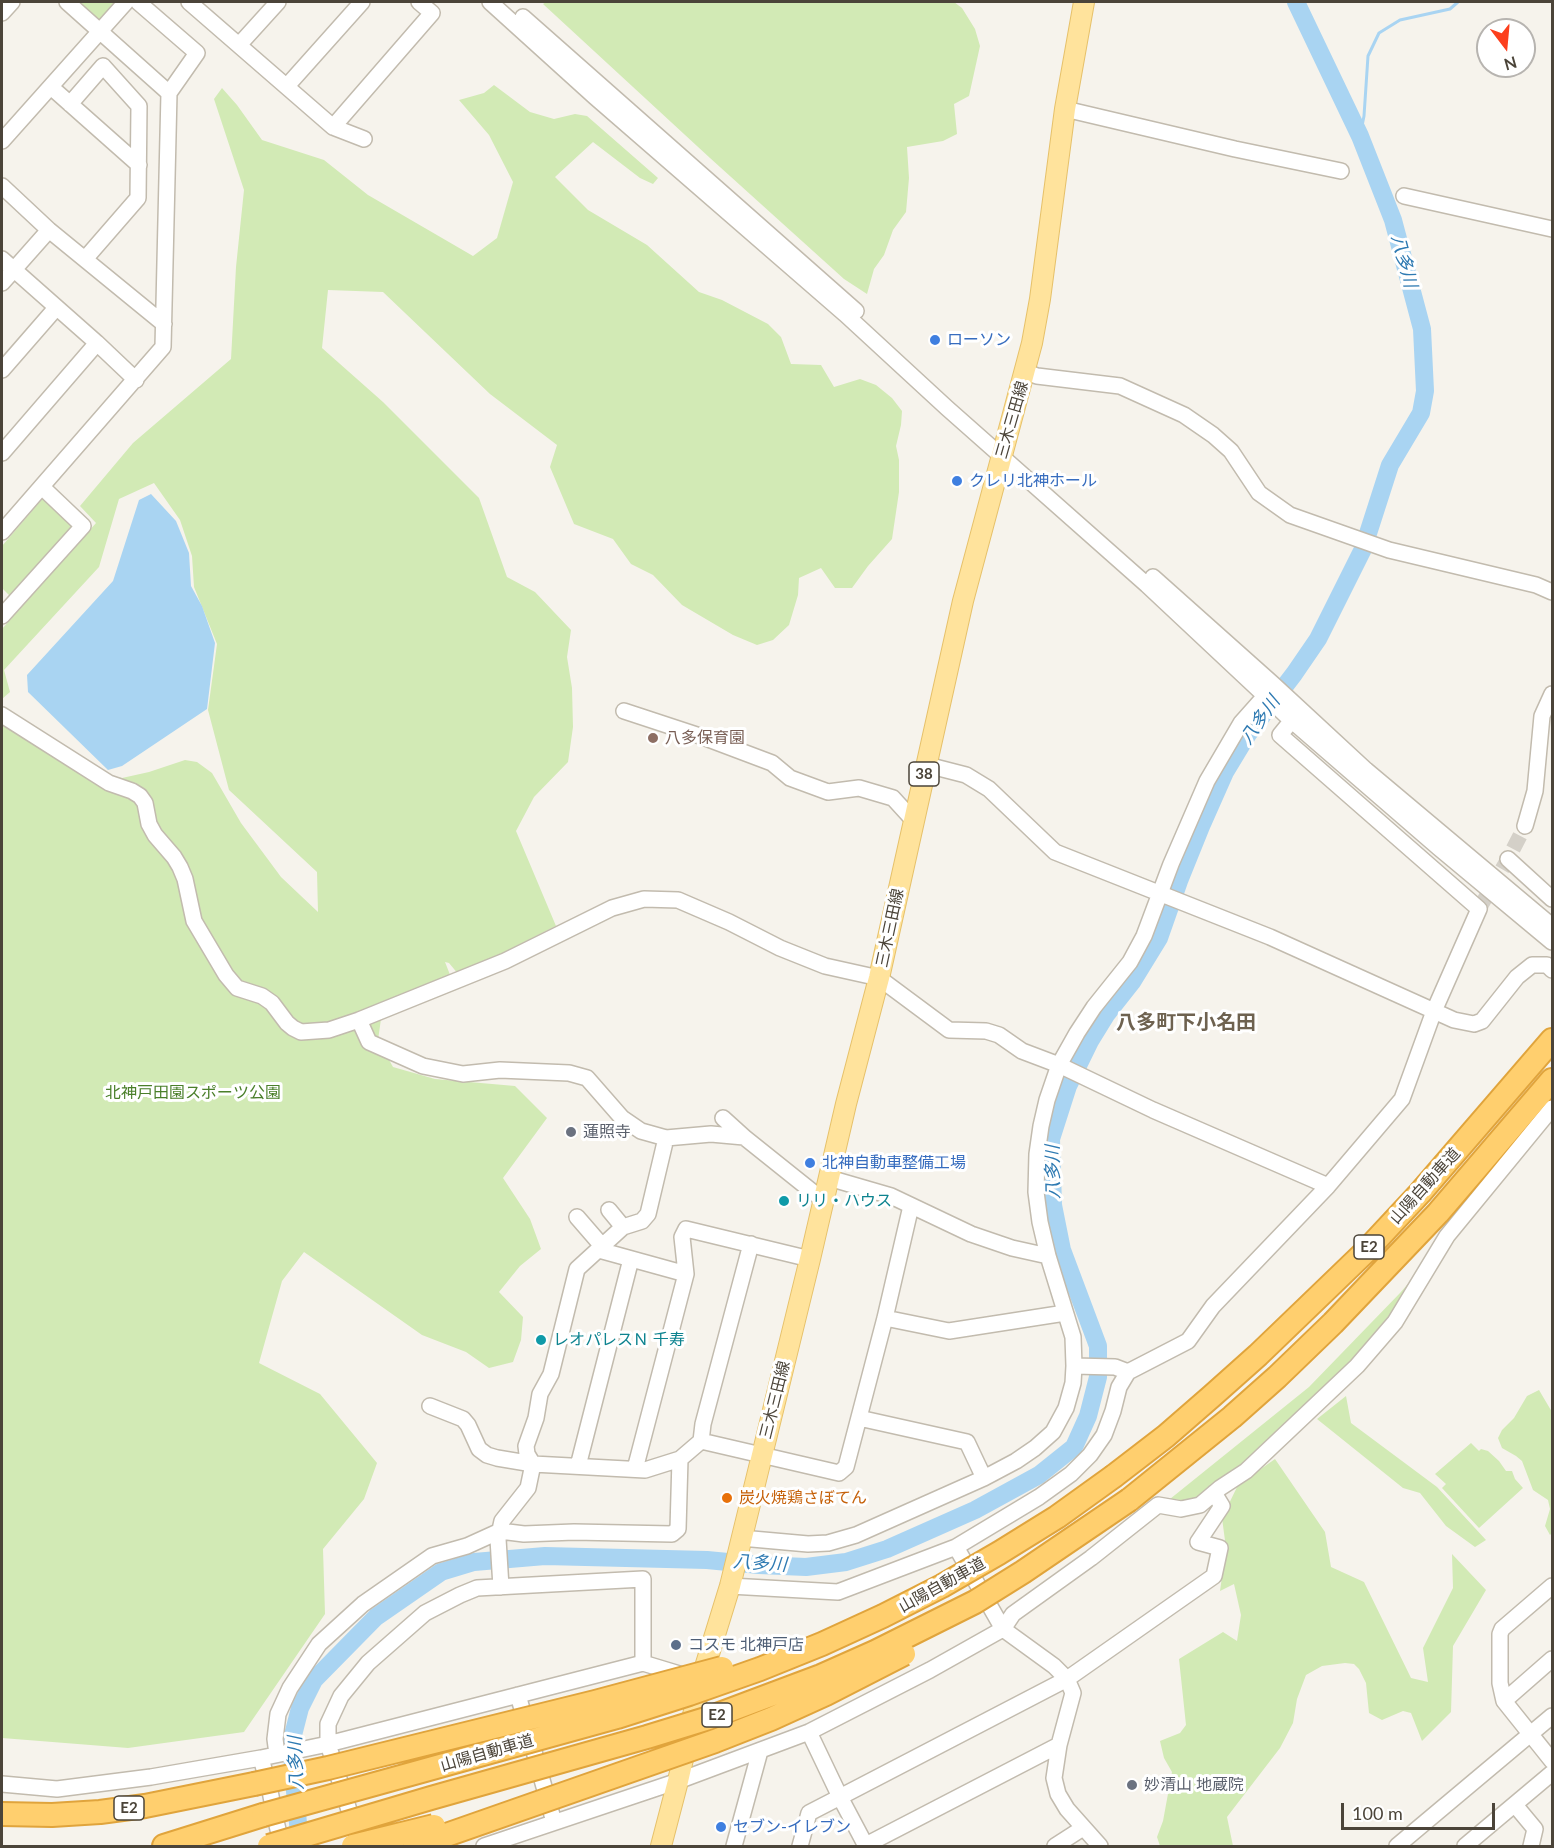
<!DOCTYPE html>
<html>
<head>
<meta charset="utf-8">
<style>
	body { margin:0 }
	#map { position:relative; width:1554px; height:1848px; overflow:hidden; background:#f6f3ec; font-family:Lato,sans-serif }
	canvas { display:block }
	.frame { position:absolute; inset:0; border:3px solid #4b4439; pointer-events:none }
	.north { position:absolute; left:1476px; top:18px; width:60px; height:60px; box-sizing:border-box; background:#fff; border:2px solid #b7b4b0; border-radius:50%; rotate:164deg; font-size:16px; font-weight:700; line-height:24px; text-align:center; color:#4b4439 }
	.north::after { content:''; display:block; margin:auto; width:21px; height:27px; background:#fc3f1d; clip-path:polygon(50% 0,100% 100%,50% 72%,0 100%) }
	.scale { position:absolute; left:1341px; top:1803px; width:154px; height:27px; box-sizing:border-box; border:3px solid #4b4439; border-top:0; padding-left:8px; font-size:18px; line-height:21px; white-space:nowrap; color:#4b4439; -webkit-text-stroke:4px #fff; paint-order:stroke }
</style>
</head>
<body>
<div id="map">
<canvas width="1554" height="1848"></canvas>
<div class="frame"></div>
<div class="north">N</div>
<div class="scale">100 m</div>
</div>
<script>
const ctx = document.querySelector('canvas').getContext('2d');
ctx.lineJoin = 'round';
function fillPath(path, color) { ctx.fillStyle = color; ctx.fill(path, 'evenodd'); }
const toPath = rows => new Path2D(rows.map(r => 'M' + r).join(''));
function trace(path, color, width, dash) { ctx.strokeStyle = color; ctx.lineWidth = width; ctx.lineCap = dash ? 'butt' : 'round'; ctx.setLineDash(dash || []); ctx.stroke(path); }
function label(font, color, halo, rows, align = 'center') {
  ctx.font = font + ' Lato,"Noto Sans JP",sans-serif'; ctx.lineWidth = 6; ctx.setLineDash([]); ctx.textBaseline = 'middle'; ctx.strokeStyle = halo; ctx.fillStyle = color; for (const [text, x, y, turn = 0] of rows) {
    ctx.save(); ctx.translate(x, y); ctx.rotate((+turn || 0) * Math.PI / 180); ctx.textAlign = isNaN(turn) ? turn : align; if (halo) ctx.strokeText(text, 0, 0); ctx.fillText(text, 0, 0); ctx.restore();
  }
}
const green = toPath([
	[75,2,121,2,101,24],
	[546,2,954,2,962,8,975,29,980,46,969,96,954,104,957,134,943,141,907,147,909,178,906,212,893,230,884,255,874,269,867,294,844,279,710,158,543,4],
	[494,85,530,112,554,119,575,114,587,116,658,178,653,184,640,178,593,142,555,177,588,210,647,245,699,292,722,300,768,324,781,337,791,364,821,365,834,387,860,379,876,385,892,398,902,411,901,425,896,446,899,460,899,492,892,539,868,566,852,588,835,588,821,568,799,578,798,595,789,625,773,640,757,645,733,635,682,605,653,575,631,564,613,539,574,524,550,467,557,445,490,394,383,292,328,290,322,348,383,402,479,498,507,577,535,592,571,630,567,657,572,688,573,727,568,762,534,797,516,831,556,926,459,975,449,963,445,962,456,990,381,1019,378,1040,393,1067,435,1079,515,1086,547,1118,503,1178,530,1219,541,1249,520,1266,499,1292,523,1317,521,1340,513,1362,489,1368,466,1352,422,1335,304,1252,282,1281,259,1363,320,1394,377,1463,364,1499,323,1549,325,1614,244,1732,128,1748,2,1738,2,724,103,774,122,778,149,772,185,760,197,762,212,773,241,823,281,877,318,912,317,872,229,790,208,710,217,644,194,587,192,556,180,520,154,483,119,499,99,567,4,670,10,692,2,699,2,629,96,523,80,506,133,443,231,359,236,267,244,190,214,99,222,88,237,105,262,140,324,160,368,195,473,256,497,238,513,182,489,135,459,100,484,93],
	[43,498,47,498,75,523,12,598,2,588,2,546],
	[1440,1247,1388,1327,1301,1417,1211,1488,1190,1501,1170,1499,1309,1387,1400,1293],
	[1539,1390,1552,1412,1552,1533,1550,1535,1545,1526,1550,1509,1548,1500,1533,1490,1522,1461,1516,1456,1502,1448,1498,1438,1502,1430,1514,1418,1527,1396],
	[1346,1396,1351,1423,1437,1487,1486,1540,1475,1547,1446,1526,1420,1493,1403,1488,1317,1419],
	[1471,1443,1479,1451,1481,1449,1488,1451,1499,1461,1506,1471,1512,1471,1515,1479,1523,1488,1479,1528,1442,1488,1446,1484,1435,1474],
	[1275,1459,1325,1532,1331,1567,1364,1582,1411,1678,1428,1682,1423,1648,1453,1588,1452,1554,1486,1590,1453,1646,1451,1712,1422,1741,1411,1713,1403,1711,1382,1720,1369,1713,1366,1683,1359,1669,1354,1664,1345,1663,1322,1666,1306,1675,1297,1699,1293,1723,1280,1748,1227,1817,1233,1846,1160,1846,1157,1837,1163,1821,1172,1772,1164,1758,1160,1741,1180,1733,1186,1725,1179,1659,1223,1632,1237,1641,1241,1615,1234,1584,1220,1591,1226,1548,1222,1518,1238,1485]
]);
const water = toPath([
	[151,494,176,521,189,553,191,586,202,606,215,643,207,709,122,766,108,770,28,692,27,675,113,581,139,500]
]);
const stream = toPath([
	[1360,136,1364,116,1368,56,1379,33,1400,20,1450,9,1458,2]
]);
const river = toPath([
	[302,1846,299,1834,293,1770,292,1739,300,1708,314,1680,376,1617,441,1572,474,1562,545,1556,707,1560,759,1565,806,1567,846,1562,887,1549,975,1510,1039,1475,1074,1447,1088,1416,1098,1377,1098,1346,1062,1250,1053,1205,1051,1139,1068,1086,1090,1041,1106,1015,1132,982,1159,938,1179,881,1202,824,1225,772,1248,734,1294,674,1318,639,1363,549,1390,465,1421,413,1425,391,1422,329,1393,220,1360,136,1296,2]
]);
const minorTunnel = toPath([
	[1479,909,1508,859,1525,826]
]);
const minor = toPath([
	[138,2,197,53,169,93],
	[189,2,333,127,364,139],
	[490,2,595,97,845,314,947,408,1147,585,1291,720,1439,848,1552,942],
	[2,13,12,2],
	[523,17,856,311],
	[239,45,278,2],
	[287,86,362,2],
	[51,87,139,165],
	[70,104,103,66,139,106,138,198,85,259],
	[1065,109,1235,149,1341,171],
	[333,127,432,13,419,2],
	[2,141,126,2],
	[2,186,49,230,164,324],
	[1404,196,1552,229],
	[2,259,97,343,136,380],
	[2,283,49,230],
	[2,370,56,308],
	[1026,372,1037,376,1120,386,1184,415,1213,435,1231,451,1259,493,1290,515,1389,550,1536,585,1552,592],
	[2,453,97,343],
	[2,532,163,347,169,93,67,2],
	[1153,577,1273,684,1366,770,1552,926],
	[2,616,83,526,42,487],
	[624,711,703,737,772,763,790,778,828,792,859,788,893,798,914,821],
	[2,715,109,783,132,791,140,796,145,803,149,824,155,835,174,857,180,867,185,879,194,921,226,975,237,988,262,996,272,1003,287,1023,293,1028,301,1032,329,1030,359,1020,505,961,612,908,644,899,678,900,729,922,780,948,825,966,879,978,949,1030,986,1031,999,1035,1022,1051,1059,1065,1153,1110,1328,1186],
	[927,765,966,775,989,789,1055,852,1270,937,1454,1020,1474,1024,1482,1021,1517,977,1532,965,1547,965,1552,970],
	[1525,826,1535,791,1542,716,1552,694],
	[1508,859,1552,899],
	[359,1020,369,1042,423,1066,463,1074,500,1070,569,1073,587,1078,622,1118,641,1131,666,1138,711,1134,744,1137,824,1201],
	[723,1118,744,1137],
	[829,1178,891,1196,971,1234,1012,1248,1048,1256],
	[609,1210,623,1227],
	[577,1217,603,1247],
	[599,1250,686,1274,682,1237,686,1229,810,1259],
	[885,1318,949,1331,1065,1313],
	[1074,1366,1115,1367,1128,1372],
	[430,1406,463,1419,468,1425,479,1449,487,1455,497,1458,533,1464,645,1470,680,1459],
	[859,1418,967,1442,984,1478],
	[701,1441,703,1424,751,1244],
	[578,1466,631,1259],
	[635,1469,686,1274],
	[741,1538,808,1544,828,1543,856,1535,984,1478,1016,1461,1035,1448,1053,1432,1066,1408,1073,1383,1074,1366,1073,1337,1048,1256,1040,1222,1036,1192,1037,1154,1041,1126,1047,1100,1059,1065,1077,1033,1094,1007,1130,962,1144,936,1171,864,1207,781,1241,723,1265,696],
	[956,1547,1003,1629,1054,1666,1067,1679,1073,1693,1059,1745,1054,1778,1058,1794,1067,1809,1100,1846],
	[730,1586,838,1592,956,1547,1039,1497,1071,1474,1090,1455,1104,1435,1113,1411,1119,1387,1128,1372,1188,1341,1213,1306,1328,1186,1402,1099,1434,1011,1479,909,1280,735,1297,714],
	[1552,1586,1502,1629,1500,1634,1500,1683,1504,1701,1552,1761],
	[501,1587,498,1539,502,1521,528,1488,533,1464,527,1454,526,1446,536,1418,540,1394,551,1374,577,1269,623,1227,642,1221,648,1214,666,1138],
	[518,1695,554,1822],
	[1504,1701,1552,1659],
	[277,1754,275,1739,278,1714,290,1688,319,1644,363,1604,432,1556,467,1546,500,1531,524,1534,574,1532,672,1534,678,1529,680,1459,701,1441,839,1473,846,1467,885,1318,911,1206],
	[261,1758,270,1791,275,1817,282,1846],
	[2,1784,57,1789,151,1777,261,1758,328,1744,643,1663],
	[1515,1805,1535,1829,1531,1846],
	[355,1829,328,1744,328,1724,341,1696,368,1663,425,1613,460,1595,477,1588,643,1579,643,1663,686,1676],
	[866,1845,1059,1745],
	[484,1846,678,1781,809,1732,930,1670,994,1634,1003,1629,1013,1614,1091,1558,1158,1505,1181,1509,1200,1505,1220,1488,1246,1471,1357,1366,1395,1322,1447,1236,1552,1108],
	[734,1846,760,1751],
	[800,1846,809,1813,840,1797,809,1732],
	[866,1846,840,1797,1067,1679,1214,1576,1220,1548,1198,1542,1222,1506,1214,1493],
	[1055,1846,1083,1828],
	[1397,1846,1552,1716],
	[1465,1846,1552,1773]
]);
const major = toPath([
	[661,1846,678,1781,701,1680,730,1586,810,1259,846,1104,879,978,963,601,1032,343,1040,299,1065,109,1084,2]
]);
const highway = toPath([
	[1114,1476,1166,1436,1212,1396,1258,1355,1365,1252,1420,1193,1552,1040],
	[1129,1500,1232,1417,1277,1377,1333,1323,1438,1213,1552,1080],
	[2,1814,52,1815,100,1812,145,1806,254,1784],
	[164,1846,263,1815]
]);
const highwayBridge = toPath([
	[254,1784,328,1768,595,1702,722,1668],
	[263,1815,617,1717,689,1694,760,1669,822,1644,883,1616,942,1586,999,1553,1057,1517,1114,1476],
	[269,1846,431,1798,647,1737,709,1718,821,1676,875,1652,975,1602,1023,1572,1129,1500],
	[353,1846,434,1826],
	[415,1846,715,1741,771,1719,826,1694,904,1654]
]);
const markers = [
	[935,340,6,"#3f7fe0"],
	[957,481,6,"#3f7fe0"],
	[653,738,6,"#8d6e63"],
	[571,1132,6,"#6b7280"],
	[810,1163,6,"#3f7fe0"],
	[784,1201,6,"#0f9aa8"],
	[541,1340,6,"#0f9aa8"],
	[727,1498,6,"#e8710a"],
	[676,1645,6,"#5c6f8a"],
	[1132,1785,6,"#6b7280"],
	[721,1827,6,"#3f7fe0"]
];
const shields = [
	[924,774,30],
	[1369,1247,30],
	[717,1715,30],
	[129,1808,30]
];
const shieldNames = [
	["38",924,774],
	["E2",1369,1247],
	["E2",717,1715],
	["E2",129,1808]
];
const shopNames = [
	["ローソン",947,340],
	["クレリ北神ホール",969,481],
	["北神自動車整備工場",822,1163],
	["セブン-イレブン",733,1827]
];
const streetNames = [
	["三木三田線",1012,420,-74],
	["三木三田線",890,928,-78],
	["山陽自動車道",1425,1186,-48],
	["三木三田線",775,1400,-76],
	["山陽自動車道",942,1585,-29],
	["山陽自動車道",487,1753,-16]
];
const educationNames = [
	["八多保育園",665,738]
];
const parkNames = [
	["北神戸田園スポーツ公園",193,1093]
];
const worshipNames = [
	["蓮照寺",583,1132],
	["妙清山 地蔵院",1144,1785]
];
const cultureNames = [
	["リリ・ハウス",796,1201],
	["レオパレスＮ 千寿",553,1340]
];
const foodNames = [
	["炭火焼鶏さぼてん",739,1498]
];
const serviceNames = [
	["コスモ 北神戸店",688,1645]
];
const waterNames = [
	["八多川",1404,261,75],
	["八多川",1260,720,-55],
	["八多川",1053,1172,-91],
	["八多川",760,1563,4],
	["八多川",296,1763,-92]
];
const quarterNames = [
	["八多町下小名田",1186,1023]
];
fillPath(green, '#d2eab5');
fillPath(water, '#a9d4f2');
trace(stream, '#a9d4f2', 3);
trace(river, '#a9d4f2', 18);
trace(minorTunnel, '#d4d0c8', 15, [15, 8]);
trace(minor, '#c2bbae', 18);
trace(major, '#e6c16a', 22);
trace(highway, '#e0a43c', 26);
trace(minor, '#fff', 15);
trace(major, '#ffe39c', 20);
trace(highway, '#ffcf6e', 22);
trace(highwayBridge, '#e0a43c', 26, []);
trace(highwayBridge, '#ffcf6e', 22);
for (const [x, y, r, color] of markers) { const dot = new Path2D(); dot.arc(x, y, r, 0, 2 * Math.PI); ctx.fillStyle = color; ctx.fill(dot); trace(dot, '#fff', 2); }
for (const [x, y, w] of shields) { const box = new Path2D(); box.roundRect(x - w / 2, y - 12, w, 24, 4.5); ctx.fillStyle = '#fff'; ctx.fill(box); trace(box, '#4b4439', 1.5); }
label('bold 15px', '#4b4439', null, shieldNames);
label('16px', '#366cbe', '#fff', shopNames, 'left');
label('16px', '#4b4439', '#fff', streetNames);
label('16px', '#785e54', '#fff', educationNames, 'left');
label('16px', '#4a7f2a', '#fff', parkNames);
label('16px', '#5b616d', '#fff', worshipNames, 'left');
label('16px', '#0d838f', '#fff', cultureNames, 'left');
label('16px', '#c56008', '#fff', foodNames, 'left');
label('16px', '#4e5e75', '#fff', serviceNames, 'left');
label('italic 18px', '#2e7ab2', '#fff', waterNames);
label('bold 20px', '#6e6250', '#fff', quarterNames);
</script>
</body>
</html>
